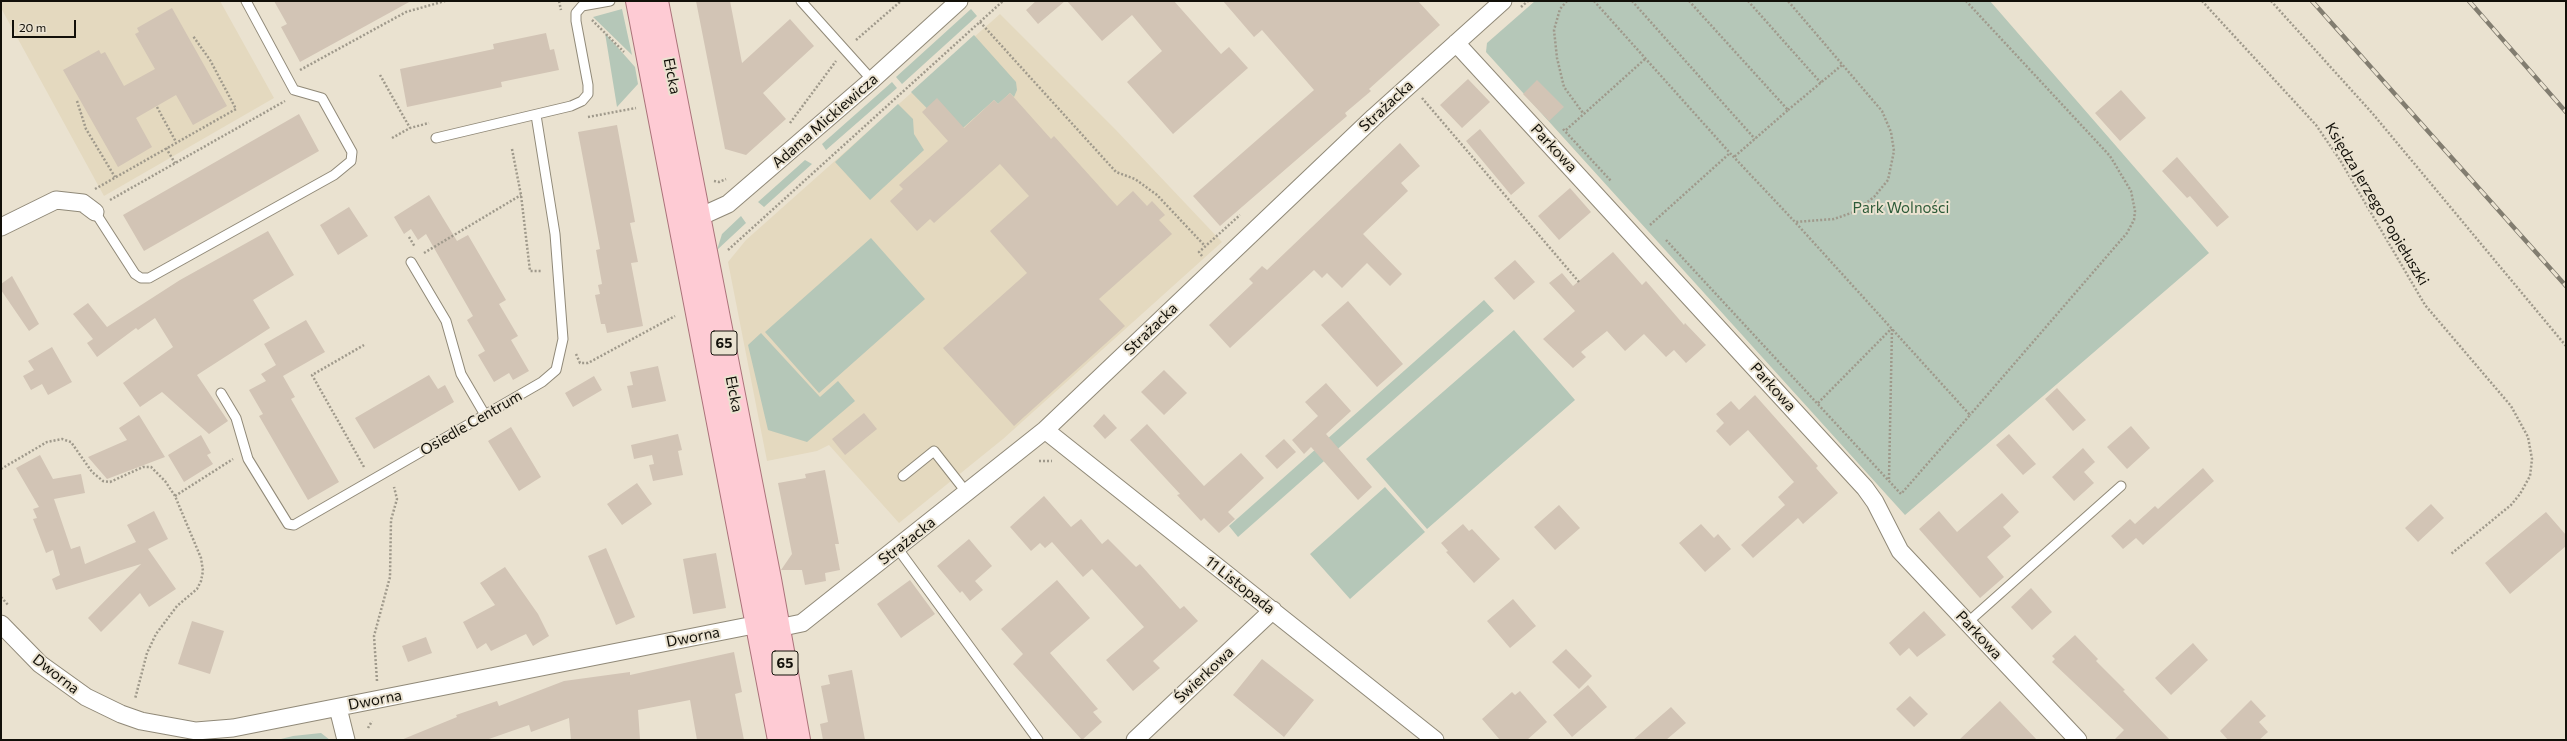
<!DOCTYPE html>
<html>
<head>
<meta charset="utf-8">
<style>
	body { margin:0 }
	#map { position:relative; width:2567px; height:741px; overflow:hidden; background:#eae2d0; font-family:Commissioner,sans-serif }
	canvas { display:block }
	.frame { position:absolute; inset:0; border:2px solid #121009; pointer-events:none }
	.scale { position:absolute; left:12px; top:20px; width:64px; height:18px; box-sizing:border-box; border:2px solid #121009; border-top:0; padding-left:5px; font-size:12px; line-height:14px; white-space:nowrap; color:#121009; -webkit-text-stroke:3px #eae2d0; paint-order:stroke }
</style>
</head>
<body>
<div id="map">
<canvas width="2567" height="741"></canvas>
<div class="frame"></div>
<div class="scale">20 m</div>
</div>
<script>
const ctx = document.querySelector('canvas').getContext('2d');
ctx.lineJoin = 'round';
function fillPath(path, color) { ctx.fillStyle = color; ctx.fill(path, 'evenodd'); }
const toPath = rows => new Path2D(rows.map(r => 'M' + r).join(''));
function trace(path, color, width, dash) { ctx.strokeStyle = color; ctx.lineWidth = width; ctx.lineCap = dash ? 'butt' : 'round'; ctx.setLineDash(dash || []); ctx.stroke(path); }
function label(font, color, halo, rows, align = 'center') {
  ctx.font = font + ' Commissioner,sans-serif'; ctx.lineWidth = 4; ctx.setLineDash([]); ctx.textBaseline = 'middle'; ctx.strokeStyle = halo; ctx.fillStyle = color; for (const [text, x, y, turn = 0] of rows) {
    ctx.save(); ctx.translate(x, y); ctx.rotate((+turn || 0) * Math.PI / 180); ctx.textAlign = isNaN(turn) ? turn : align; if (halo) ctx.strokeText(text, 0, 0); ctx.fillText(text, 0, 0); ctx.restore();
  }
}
const built = toPath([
	[1,1,220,1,274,98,104,196,1,8],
	[1000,14,1115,129,1222,242,1003,439,899,523,829,445,817,451,767,461,728,262,746,240]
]);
const green = toPath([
	[1535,1,1990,1,2209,253,1905,515,1486,52,1487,43],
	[622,9,632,55,593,17],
	[971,9,977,16,902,84,896,77],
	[605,33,635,67,638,84,617,107],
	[974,35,1016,82,1017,90,1014,97,1010,93,998,104,994,100,954,136,911,92],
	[892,82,897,88,826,150,822,144],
	[898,104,913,119,914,134,924,150,870,200,835,162],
	[805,160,812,164,764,207,758,202],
	[741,216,746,223,717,250,722,234],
	[871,238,925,299,819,393,765,332],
	[1484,300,1494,311,1238,537,1229,526],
	[1514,330,1575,400,1427,529,1366,459],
	[761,333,820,397,838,381,855,401,807,442,768,430,748,345],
	[1385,487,1425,532,1350,599,1310,554],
	[321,733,330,740,277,740,293,736]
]);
const building = toPath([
	[274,1,411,1,300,62,281,27,287,24],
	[696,1,730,1,742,63,790,19,814,46,763,93,786,119,746,155,725,149],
	[1036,1,1065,1,1038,24,1026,10],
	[1067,1,1174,1,1221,54,1229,47,1248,68,1173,134,1127,82,1162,51,1132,15,1102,41],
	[1223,1,1418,1,1440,25,1369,89,1371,91,1345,113,1347,116,1220,226,1193,196,1314,90,1262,30,1254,37],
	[172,8,227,106,193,125,176,95,136,118,152,147,118,167,63,70,99,50,101,54,105,52,124,86,155,69,135,34,139,32,137,28],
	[546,33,550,50,554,49,559,70,501,82,502,87,407,107,400,69,494,49,493,44],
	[1468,79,1490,102,1462,128,1440,105],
	[1537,80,1564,107,1549,121,1523,94],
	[2121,90,2146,118,2120,141,2095,113],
	[1010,93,1051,139,1054,136,1117,206,1133,191,1147,206,1152,201,1165,215,1159,220,1172,234,1099,299,1125,326,1014,426,943,348,1027,273,990,231,1029,196,1000,164,934,223,930,219,917,231,890,201,903,189,899,185,948,141,922,112,937,98,964,128,994,100,998,104],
	[299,114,319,151,144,251,123,215],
	[617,125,635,222,630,223,638,262,631,263,643,326,607,333,605,324,601,324,595,295,600,294,598,285,602,284,596,250,600,249,578,132],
	[1480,129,1525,183,1511,195,1466,141],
	[1400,143,1420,166,1401,183,1408,191,1363,234,1402,274,1390,286,1367,263,1342,288,1327,273,1322,278,1314,270,1230,348,1209,325,1253,283,1249,279,1262,266,1267,270],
	[2177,157,2229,217,2217,227,2190,196,2187,198,2162,171],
	[1570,188,1591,212,1559,240,1538,216],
	[429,195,457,241,468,235,506,300,499,304,518,336,511,340,529,371,513,380,509,373,494,382,478,355,485,351,467,320,473,316,426,234,418,240,411,229,404,234,394,217],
	[349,207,368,236,338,255,320,225],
	[268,231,294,275,253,300,270,328,197,375,228,421,209,434,162,392,140,407,123,383,173,347,155,318,138,330,136,328,97,357,87,343,93,339,73,314,88,303,107,327,180,280],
	[1613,252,1642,285,1646,281,1684,325,1685,323,1706,345,1686,363,1674,350,1666,357,1644,334,1625,351,1607,331,1581,352,1586,357,1573,368,1543,339,1575,311,1549,283,1562,273,1573,286],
	[1515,260,1535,282,1514,300,1494,278],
	[12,276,39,324,29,331,1,290,1,284],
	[1348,301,1403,364,1377,387,1321,325],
	[306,320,325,352,283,376,295,397,291,399,339,482,308,500,259,416,263,414,249,390,266,381,261,374,276,365,264,344],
	[52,347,72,382,48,395,42,384,31,390,23,376,34,370,28,361],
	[658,366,666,401,632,408,627,386,633,385,630,372],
	[1164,370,1187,393,1164,415,1141,392],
	[429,375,438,389,445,385,454,402,374,449,355,418],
	[594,376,602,390,573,407,565,393],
	[1326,383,1351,411,1326,434,1372,487,1358,500,1311,447,1304,454,1292,440,1318,416,1305,402],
	[2057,388,2086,420,2073,431,2045,399],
	[1755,395,1818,466,1816,468,1838,493,1803,524,1798,518,1753,558,1741,545,1785,505,1778,497,1794,482,1748,430,1730,446,1716,431,1724,423,1716,414,1731,401,1739,410],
	[864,413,877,429,845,455,832,439],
	[1104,414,1117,428,1105,439,1093,426],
	[139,415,165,457,107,479,88,457,127,440,119,428],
	[1147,424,1204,486,1241,453,1264,478,1228,512,1235,519,1219,533,1204,518,1201,521,1177,495,1180,494,1130,440],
	[2131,426,2150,448,2127,469,2107,447],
	[511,427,541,477,519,491,488,441],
	[678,434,682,450,678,451,683,475,653,481,649,465,654,464,652,455,634,459,631,445],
	[2009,434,2036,464,2023,475,1996,445],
	[201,435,211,453,207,455,213,464,184,482,168,455],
	[1284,439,1296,452,1277,469,1265,456],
	[2083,448,2095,462,2084,472,2094,483,2074,501,2052,477],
	[40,455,53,479,81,474,85,493,54,499,71,549,80,546,85,564,136,542,127,525,154,511,168,539,148,549,176,589,149,607,140,593,101,632,88,618,141,564,56,590,52,579,60,575,53,550,46,553,33,519,37,518,33,509,39,507,16,468],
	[2203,468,2214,481,2143,545,2136,538,2123,549,2111,536,2130,519,2135,524,2155,506,2158,509],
	[825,470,839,544,835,544,840,570,825,573,826,581,805,585,802,570,781,570,792,554,778,483,806,478,805,474],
	[637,483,652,504,622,525,607,504],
	[2002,493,2019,512,2003,527,2011,536,1987,557,2004,577,1980,598,1919,529,1939,511,1957,532],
	[1044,496,1071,527,1081,519,1102,544,1108,539,1136,567,1140,564,1180,609,1184,606,1198,621,1153,661,1160,668,1133,691,1106,660,1144,627,1092,569,1083,577,1052,542,1045,548,1040,543,1031,551,1010,527],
	[2431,504,2444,518,2418,542,2405,528],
	[1559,505,1580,528,1555,550,1534,527],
	[2546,512,2566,535,2566,546,2510,594,2485,563],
	[1463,524,1469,531,1472,529,1500,559,1474,583,1446,552,1448,551,1441,543],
	[1701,524,1714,538,1718,534,1731,549,1705,572,1679,543],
	[969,539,992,566,975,581,983,590,970,601,962,591,960,593,937,566],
	[606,548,635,617,616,625,588,556],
	[716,553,726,608,693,614,683,559],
	[505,567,538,614,549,636,533,646,526,634,491,651,486,643,477,649,463,622,495,605,480,583],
	[910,580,935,614,901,638,877,604],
	[1057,580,1090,618,1050,653,1098,709,1093,712,1102,722,1082,740,1013,664,1023,654,1001,629],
	[2031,588,2052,612,2032,630,2011,607],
	[1513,599,1536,626,1510,648,1487,621],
	[1924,611,1946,635,1917,657,1909,648,1900,656,1889,643],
	[192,621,224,631,210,674,178,664],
	[2075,635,2098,659,2096,661,2125,690,2123,691,2170,740,2114,740,2124,730,2052,662,2055,659,2052,656],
	[426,637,432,653,408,662,402,646],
	[2193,643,2208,660,2171,695,2155,678],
	[1566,649,1592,676,1579,689,1552,662],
	[734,652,742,692,735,694,744,740,697,740,690,700,638,710,640,740,571,740,569,718,531,732,529,725,486,740,401,740,457,717,456,715,497,701,499,706,564,681,630,672,630,675],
	[1262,659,1314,700,1284,737,1233,695],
	[852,670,865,740,823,740,820,724,828,722,821,686,830,684,828,675],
	[1588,685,1607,707,1572,737,1553,715],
	[1520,691,1547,722,1527,740,1500,740,1482,719,1512,692,1515,695],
	[1910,696,1928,714,1914,727,1896,709],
	[2251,700,2266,716,2259,722,2268,732,2259,740,2228,740,2220,731],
	[2000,701,2037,740,1959,740],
	[1671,707,1686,723,1666,740,1633,740]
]);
const path = toPath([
	[559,1,561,10],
	[1567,1,1560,9,1554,30,1557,58,1564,87,1583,113],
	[1594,1,1730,153,1795,222,1834,219,1854,212,1874,197,1888,180,1894,151,1891,132,1882,111,1788,1],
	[1632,1,1755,139],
	[1689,1,1788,110,1734,157],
	[1748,1,1821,83],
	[1966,1,2110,156,2131,191,2135,211,2134,220,2127,233,1970,415],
	[2202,1,2316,125,2340,160,2425,305,2511,406,2528,437,2532,459,2530,476,2520,494,2511,505,2451,554],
	[2271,1,2373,114,2566,346],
	[1521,7,1528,1],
	[592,20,624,52],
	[980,22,1116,172,1135,179,1157,195,1205,246],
	[856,40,901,1],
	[300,70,406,12,445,1],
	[380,75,410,128],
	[1422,98,1579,282],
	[77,101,86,129,115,177],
	[157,107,176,142],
	[1788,110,1842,65],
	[588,117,636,108],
	[790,123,836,61],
	[1563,129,1611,181],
	[1566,130,1645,59],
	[392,138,410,128,429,123],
	[166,148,175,163],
	[512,149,521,195,530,271,542,271],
	[714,181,719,182,726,179],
	[95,189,236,109,210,60,193,36],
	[110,200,285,101],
	[1650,225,1730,153],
	[409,237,415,247],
	[1666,240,1901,494,1970,415,1795,222],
	[728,250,1003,1],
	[424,253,521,195],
	[1202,256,1199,252,1240,215],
	[576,354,580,363,588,363,675,316],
	[1818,403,1891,329],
	[1039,461,1052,461],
	[364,467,312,375,364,345],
	[1,469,47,442,62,439,71,442,92,472,103,481,110,482,143,467,151,467,165,481,175,496,201,558,203,571,201,581,197,589,177,606,156,634,147,653,135,699],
	[1889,479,1892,329],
	[175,496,233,459],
	[1,597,9,606],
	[377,681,374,636,390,577,391,520,397,499,394,487],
	[368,728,372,721]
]);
const service = toPath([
	[801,1,872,80],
	[436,138,571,106,582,101,588,94,588,85,576,21,576,13,582,6,610,1],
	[95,212,135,274,141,278,149,278,334,175,351,161,352,152,322,98,294,90,246,1],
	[411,262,446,321,461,374,485,415],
	[221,393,236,418,248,459,288,524,294,525,542,382,556,370,563,339,555,234,536,115],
	[903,476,934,451,967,493],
	[898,549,1038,740],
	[1967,623,2121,486]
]);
const minor = toPath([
	[1456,43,1865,488,1875,502,1900,551,2078,740],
	[688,218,706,214,728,204,872,80,959,1],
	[1,227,56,200,83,203,95,212],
	[1045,430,1435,740],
	[1,624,40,664,86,697,121,714,141,721,196,731,233,728,769,622],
	[778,628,802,623,1045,430,1374,117,1503,1],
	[338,708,346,740],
	[1135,740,1273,610]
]);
const primary = toPath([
	[637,1,779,740],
	[657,1,770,579,799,740]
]);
const rail = toPath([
	[2312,1,2566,286],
	[2469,1,2566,112]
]);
const shields = [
	[724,343,26],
	[785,663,26]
];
const shieldNames = [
	["65",724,343],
	["65",785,663]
];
const streetNames = [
	["Ełcka",672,76,79],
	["Strażacka",1386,106,-43],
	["Adama Mickiewicza",825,121,-41],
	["Parkowa",1554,148,47],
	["Księdza Jerzego Popiełuszki",2377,204,59],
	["Strażacka",1151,329,-44],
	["Parkowa",1773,387,48],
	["Ełcka",734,394,79],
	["Osiedle Centrum",471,423,-30],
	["Strażacka",907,541,-38],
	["11 Listopada",1240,585,38],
	["Parkowa",1979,635,47],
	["Dworna",693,637,-11],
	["Dworna",56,674,38],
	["Świerkowa",1204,675,-43],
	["Dworna",375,700,-11]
];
const parkNames = [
	["Park Wolności",1901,208]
];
fillPath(built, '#e4d9bf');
fillPath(green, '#b5c7b8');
fillPath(building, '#d2c4b5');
trace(service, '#908978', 11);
trace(minor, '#908978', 19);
trace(primary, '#ab737a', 24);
trace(path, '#9f998b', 2.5, [2, 2]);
trace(service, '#fff', 9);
trace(minor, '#fff', 17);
trace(primary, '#fecbd4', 22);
trace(rail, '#827d70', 4.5);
trace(rail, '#eae2d0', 3, [9]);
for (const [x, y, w] of shields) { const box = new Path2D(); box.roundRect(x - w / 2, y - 12, w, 24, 3); ctx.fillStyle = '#eae2d0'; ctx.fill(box); trace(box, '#121009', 1); }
label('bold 14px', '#121009', null, shieldNames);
label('15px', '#121009', '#eae2d0', streetNames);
label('15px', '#2d5b39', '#eae2d0', parkNames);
</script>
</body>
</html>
